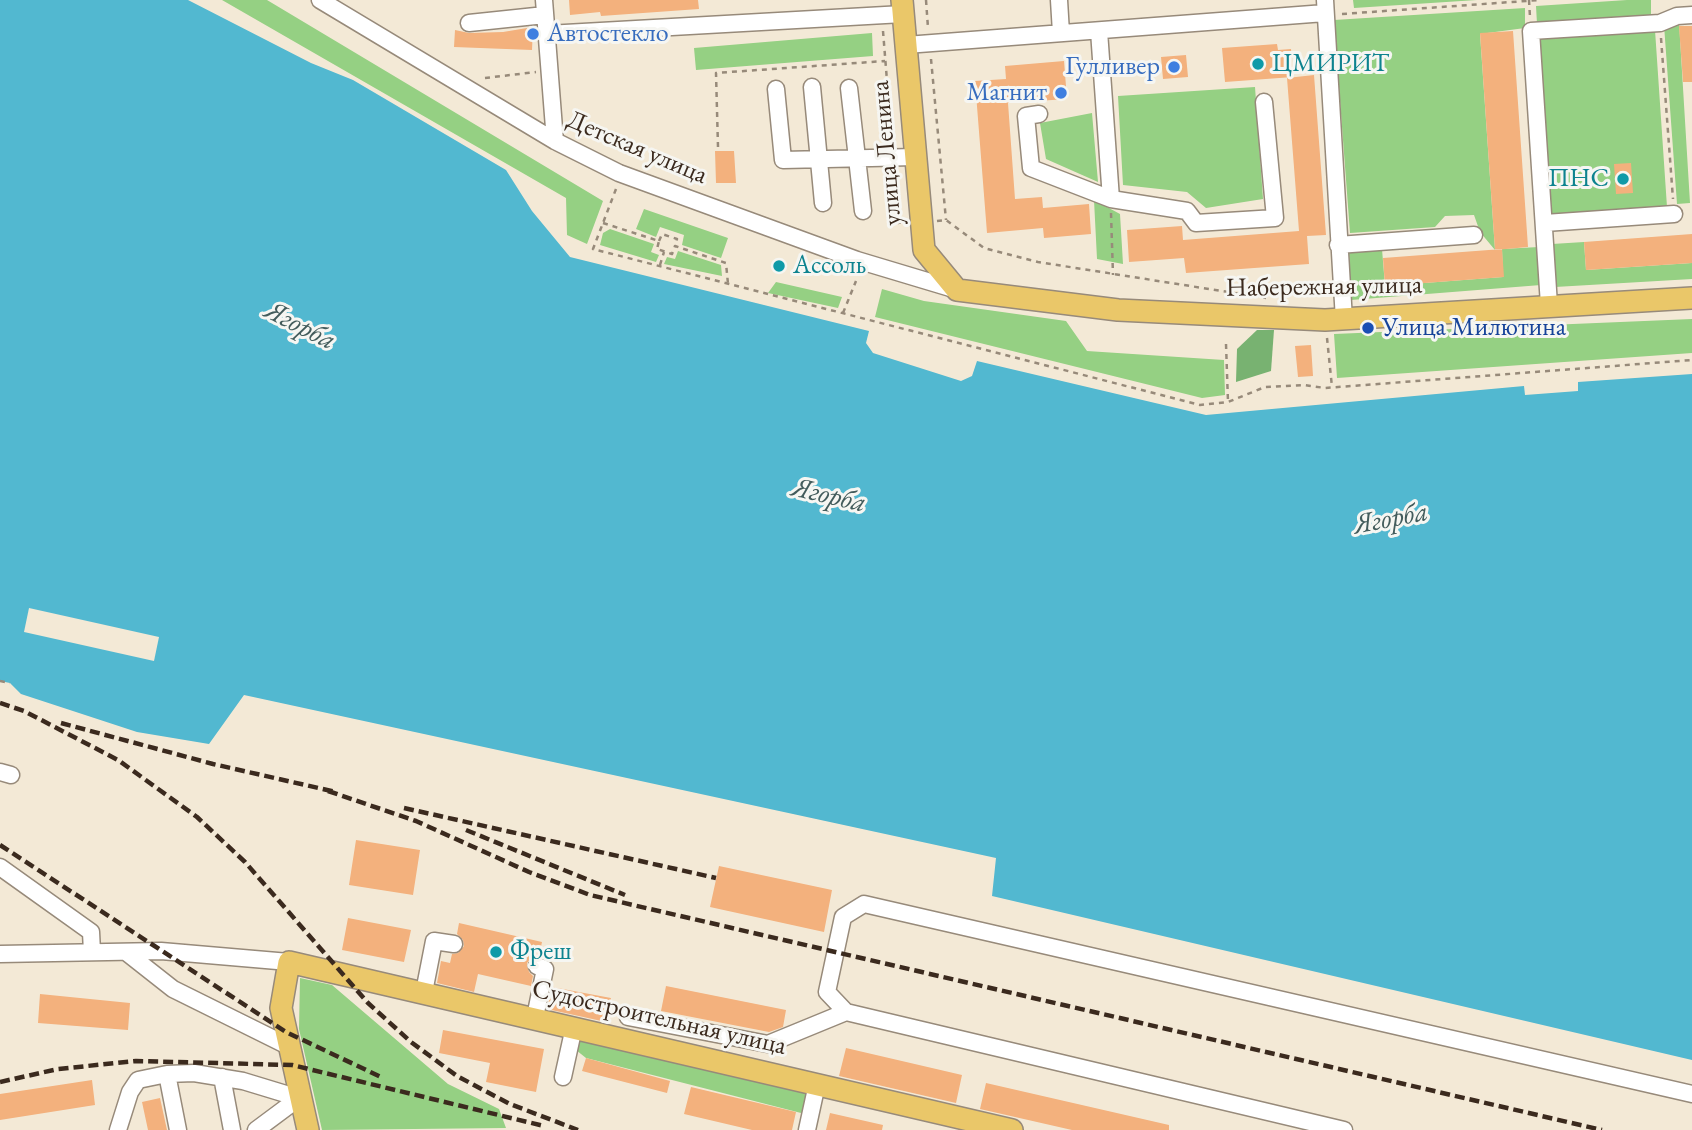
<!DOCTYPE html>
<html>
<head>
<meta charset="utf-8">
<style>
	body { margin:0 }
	canvas { display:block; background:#f3e9d6 }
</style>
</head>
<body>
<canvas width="1692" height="1130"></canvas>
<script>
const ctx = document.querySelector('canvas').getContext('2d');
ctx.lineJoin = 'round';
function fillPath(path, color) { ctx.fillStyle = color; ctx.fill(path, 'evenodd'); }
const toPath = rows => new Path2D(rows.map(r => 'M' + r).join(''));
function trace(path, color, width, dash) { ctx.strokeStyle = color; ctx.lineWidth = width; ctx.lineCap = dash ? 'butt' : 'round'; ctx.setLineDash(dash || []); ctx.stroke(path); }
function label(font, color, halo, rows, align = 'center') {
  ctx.font = font + ' "EB Garamond",serif'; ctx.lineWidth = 6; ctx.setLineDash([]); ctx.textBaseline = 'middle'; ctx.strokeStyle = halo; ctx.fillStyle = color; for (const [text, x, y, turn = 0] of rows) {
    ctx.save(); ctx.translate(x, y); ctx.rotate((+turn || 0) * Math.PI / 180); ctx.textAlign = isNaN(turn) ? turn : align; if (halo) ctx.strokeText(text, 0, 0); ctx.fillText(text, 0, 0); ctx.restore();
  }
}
const green = toPath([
	[222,0,267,0,603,201,587,244,567,235,566,198],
	[1353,0,1477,0,1354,8],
	[1627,0,1651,0,1651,16,1537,24,1536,6],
	[1525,8,1525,28,1480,34,1495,250,1480,232,1474,215,1445,216,1435,227,1350,233,1334,20],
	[1679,22,1690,203,1677,204,1664,25],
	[1655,30,1667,207,1552,215,1539,37],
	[872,33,873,56,696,70,694,48],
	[1255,87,1263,199,1206,208,1187,192,1123,185,1118,96],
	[1092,113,1098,182,1046,159,1040,123],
	[1094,200,1120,214,1123,264,1097,259],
	[644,209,728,238,721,258,682,245,684,235,660,227,656,237,636,229],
	[610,229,654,244,651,252,659,255,656,262,600,245,603,233],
	[1584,242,1586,270,1692,263,1692,279,1555,287,1552,244],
	[1539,247,1541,285,1351,300,1349,251,1382,249,1385,286,1503,277,1502,249],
	[678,251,721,265,722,276,664,264,667,257,675,259],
	[776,282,842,297,838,308,768,293],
	[882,289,924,301,1066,321,1087,351,1224,360,1225,395,1202,398,875,317],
	[1692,319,1692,353,1337,378,1334,334],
	[300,978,332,985,448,1084,499,1109,506,1128,322,1130,299,1029],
	[577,1036,809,1091,805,1114,586,1058,576,1050]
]);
const forest = toPath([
	[1257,330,1274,330,1271,371,1236,382,1237,349]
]);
const water = toPath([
	[0,0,188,0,311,63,353,80,506,170,532,211,570,257,869,331,866,343,873,353,961,381,972,376,977,361,1206,415,1524,386,1525,395,1578,391,1578,382,1692,374,1692,1060,992,896,996,858,244,695,209,744,137,732,21,694,10,683,0,681]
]);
const pier = toPath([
	[29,608,159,637,154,661,24,632]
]);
const building = toPath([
	[569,0,698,0,699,9,601,16,600,12,570,15],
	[1679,26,1692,26,1692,82,1683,82],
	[533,27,532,50,454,47,455,30,469,33,503,32],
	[1513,31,1528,247,1495,250,1480,33],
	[1277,44,1278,50,1291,49,1293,77,1225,82,1222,48],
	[1186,55,1188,77,1163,79,1161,57],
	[1064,61,1067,99,1008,103,1015,199,1042,197,1043,208,1089,204,1091,234,1044,238,1043,228,987,233,975,81,1006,79,1005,66],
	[1314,75,1326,235,1307,236,1309,264,1186,273,1184,258,1129,262,1127,230,1182,226,1183,240,1299,231,1287,78],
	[715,151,734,151,736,183,716,183],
	[1631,163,1633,193,1616,194,1614,164],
	[1692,234,1692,263,1586,270,1584,242],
	[1502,249,1504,277,1385,286,1383,258],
	[1311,345,1313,376,1298,377,1295,346],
	[356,840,420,850,413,895,349,885],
	[719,866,832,890,824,932,710,907],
	[348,918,411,930,404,962,342,950],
	[459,923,542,942,539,956,531,958,527,963,529,972,533,976,531,986,478,974,474,992,437,983,441,961,450,963,452,954,458,953,464,946,463,940,457,934],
	[666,986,786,1010,783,1027,769,1032,661,1011],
	[552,987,611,998,606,1022,547,1009],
	[40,994,130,1003,128,1030,38,1023],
	[443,1030,544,1049,536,1092,486,1082,490,1063,439,1053],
	[846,1048,962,1075,956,1103,839,1076],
	[586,1058,670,1081,667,1093,582,1071],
	[92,1080,95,1105,0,1120,0,1094],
	[986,1083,1169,1125,1169,1130,1072,1130,980,1109],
	[691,1087,796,1112,792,1130,752,1130,684,1114],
	[160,1098,167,1130,148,1130,142,1102],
	[830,1113,883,1125,882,1130,826,1130]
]);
const path = toPath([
	[926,0,928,28],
	[1529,0,1530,17],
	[1342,14,1540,0],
	[883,31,892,143],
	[1661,38,1673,199],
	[931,59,946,220],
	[485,78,536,72],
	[718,147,716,73,885,61],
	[894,171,898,223,903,222],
	[616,189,593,249,1200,405,1228,402,1265,387,1304,385,1325,388,1692,360],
	[1111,213,1113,275],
	[937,221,946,220,984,248,1038,262,1266,298],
	[603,223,659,241,657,249,672,254,675,246,726,263,728,284],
	[659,241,662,234,677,239,675,246],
	[660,265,664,252],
	[843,313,856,281],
	[1327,338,1332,387],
	[1226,344,1228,402],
	[0,681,10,683]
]);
const minor = toPath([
	[320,0,555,141,619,173,857,260,957,290],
	[544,0,555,141],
	[1059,0,1061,33],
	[1325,0,1344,320],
	[469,23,545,15],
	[547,34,903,14],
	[906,45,1325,13],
	[812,87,823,203],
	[849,88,863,211],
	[776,89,783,160,915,157],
	[1039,114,1026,116,1031,168,1111,199,1099,31],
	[1111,199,1187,211,1196,223,1275,218,1264,102],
	[1545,223,1674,214],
	[1338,245,1474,235],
	[1549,305,1531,31,1660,23,1677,16,1692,15],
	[0,772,11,775],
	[0,867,91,932,92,952],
	[126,952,173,989,288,1046],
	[0,954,161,951,289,962],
	[424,992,434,941,454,944],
	[535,1017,545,969,537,966],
	[628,1017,768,1044,846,1012],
	[222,1077,232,1130],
	[563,1077,574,1027],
	[118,1130,130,1092,138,1080,167,1074],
	[178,1130,167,1074,194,1073,243,1081,299,1098],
	[256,1130,299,1098],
	[807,1130,817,1084],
	[1344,1130,846,1012,827,992,843,917,864,904,1692,1094]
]);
const major = toPath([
	[902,0,924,250,957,290,1118,310,1325,320,1692,298],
	[308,1130,281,1008,289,962,1012,1130]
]);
const rail = toPath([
	[0,703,24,711,118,760,197,817,245,862,368,1003,411,1042,457,1076,510,1104,578,1130],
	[61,723,213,764,336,792],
	[328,791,416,821,529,872,590,895,1602,1130],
	[404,808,716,878],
	[466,830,625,895],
	[0,845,286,1032,383,1078],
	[0,1082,58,1069,136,1061,292,1065,544,1126]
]);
const markers = [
	[533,34,7,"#3f7fe0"],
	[1258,64,7,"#0f9aa8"],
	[1174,67,7,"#3f7fe0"],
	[1061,93,7,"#3f7fe0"],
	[1623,179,7,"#0f9aa8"],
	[779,266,7,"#0f9aa8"],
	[1368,328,7,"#1a4fb4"],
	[496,952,7,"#0f9aa8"]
];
const shopNames = [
	["Автостекло",547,34,"left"],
	["Гулливер",1160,67],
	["Магнит",1047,93]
];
const cultureNames = [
	["ЦМИРИТ",1272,64],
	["ПНС",1609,179,"right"],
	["Ассоль",793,266],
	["Фреш",510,952]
];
const streetNames = [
	["Детская улица",637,148,23],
	["улица Ленина",887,153,-95],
	["Набережная улица",1324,287,-1],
	["Судостроительная улица",659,1018,13]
];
const transitNames = [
	["Улица Милютина",1382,328]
];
const waterNames = [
	["Ягорба",300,326,27],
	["Ягорба",829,496,13],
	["Ягорба",1391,519,-11]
];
fillPath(green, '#95d083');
fillPath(forest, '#78b271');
fillPath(water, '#52b8d0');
fillPath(pier, '#f3e9d6');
fillPath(building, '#f3b17d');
trace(minor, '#978a7a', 19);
trace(major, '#978a7a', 24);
trace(path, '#978a7a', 2.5, [5, 5]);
trace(minor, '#fff', 16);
trace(major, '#eac769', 21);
trace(rail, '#3b2a1e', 4.5, [10, 5]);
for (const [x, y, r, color] of markers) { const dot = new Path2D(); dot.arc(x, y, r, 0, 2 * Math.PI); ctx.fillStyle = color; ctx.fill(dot); trace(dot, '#f6f6f2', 2.5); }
label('26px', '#366cbe', '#f6f6f2', shopNames, 'right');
label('26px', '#0d838f', '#f6f6f2', cultureNames, 'left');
label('26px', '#3b2a1e', '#f6f6f2', streetNames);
label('26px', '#164399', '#f6f6f2', transitNames, 'left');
label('italic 28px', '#435c5c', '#f6f6f2', waterNames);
</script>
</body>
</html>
